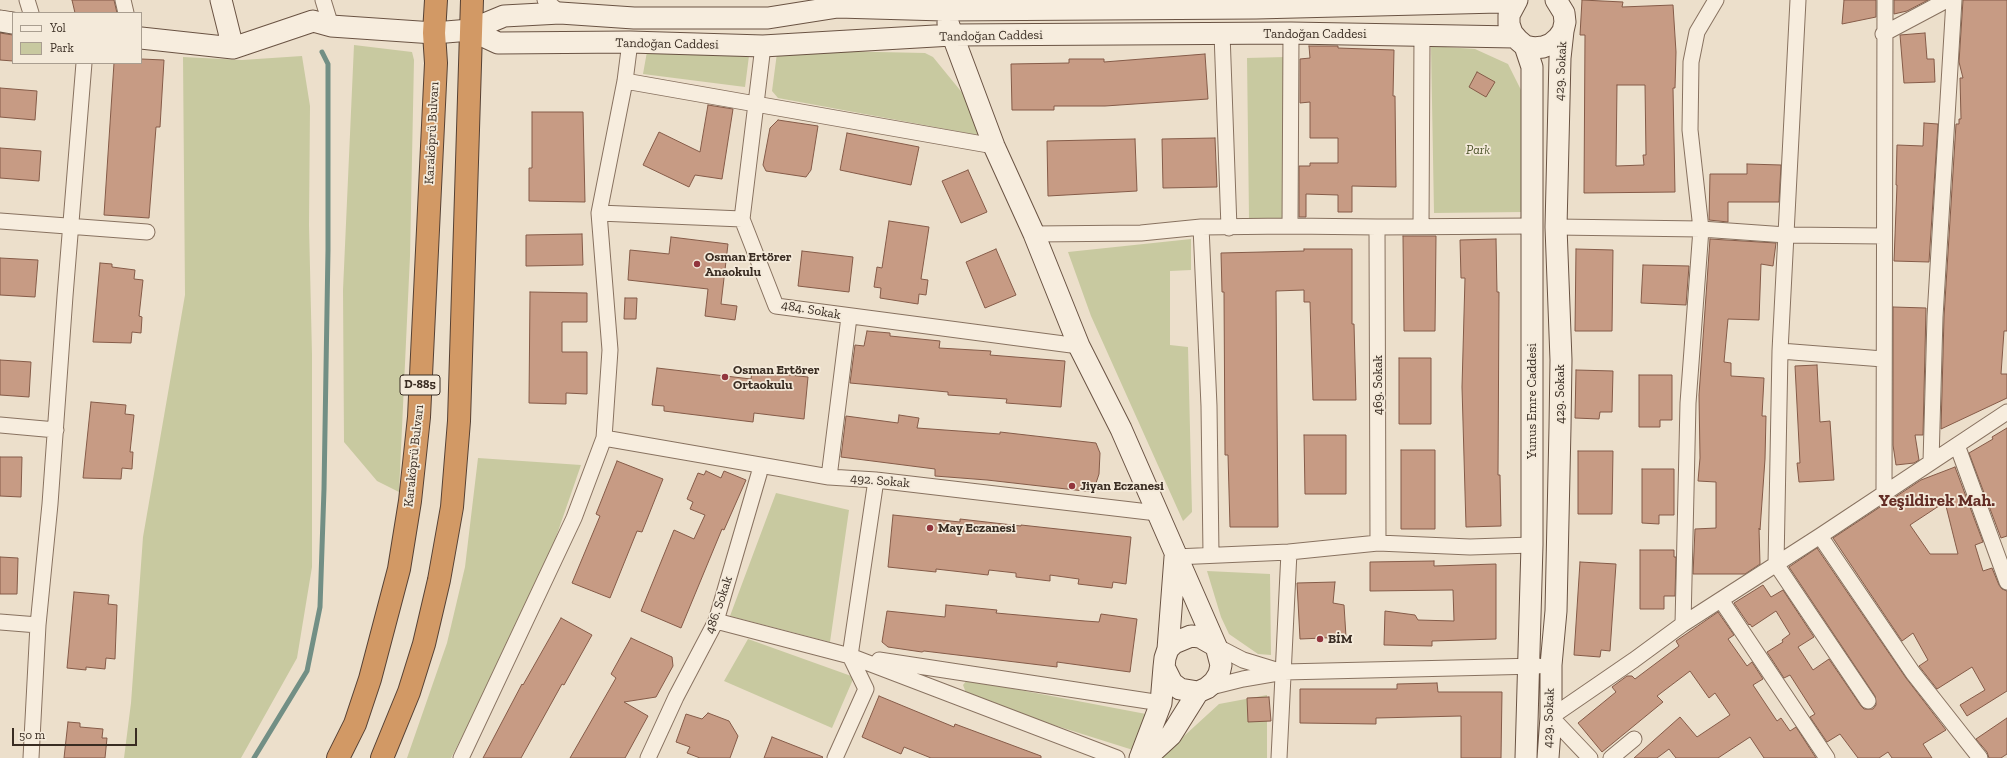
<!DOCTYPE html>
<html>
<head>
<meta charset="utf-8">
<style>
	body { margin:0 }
	#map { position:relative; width:2007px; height:758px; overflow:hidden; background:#ecdfcb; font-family:"Zilla Slab",serif }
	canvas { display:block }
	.legend { position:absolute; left:12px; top:12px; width:130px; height:52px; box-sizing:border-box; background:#f4eada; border:1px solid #a99e90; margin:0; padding:5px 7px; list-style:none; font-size:12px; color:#392c22 }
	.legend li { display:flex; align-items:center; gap:8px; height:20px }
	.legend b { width:20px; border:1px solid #a99e90 }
	.scale { position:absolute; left:12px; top:728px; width:125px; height:18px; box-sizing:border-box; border:2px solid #392c22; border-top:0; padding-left:5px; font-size:12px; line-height:14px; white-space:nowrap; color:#392c22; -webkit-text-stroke:3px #f4eada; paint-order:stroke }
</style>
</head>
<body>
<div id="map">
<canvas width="2007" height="758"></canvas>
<ul class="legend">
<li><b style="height:5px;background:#f7edde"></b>Yol</li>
<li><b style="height:11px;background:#c8c9a0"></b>Park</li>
</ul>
<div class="scale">50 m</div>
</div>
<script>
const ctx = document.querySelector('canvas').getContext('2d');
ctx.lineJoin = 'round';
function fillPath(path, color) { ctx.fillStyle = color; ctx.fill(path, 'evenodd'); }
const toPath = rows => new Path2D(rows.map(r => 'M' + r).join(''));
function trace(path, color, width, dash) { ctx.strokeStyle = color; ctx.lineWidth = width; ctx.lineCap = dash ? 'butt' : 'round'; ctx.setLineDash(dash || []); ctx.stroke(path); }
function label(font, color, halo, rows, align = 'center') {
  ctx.font = font + ' "Zilla Slab",serif'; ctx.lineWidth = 3.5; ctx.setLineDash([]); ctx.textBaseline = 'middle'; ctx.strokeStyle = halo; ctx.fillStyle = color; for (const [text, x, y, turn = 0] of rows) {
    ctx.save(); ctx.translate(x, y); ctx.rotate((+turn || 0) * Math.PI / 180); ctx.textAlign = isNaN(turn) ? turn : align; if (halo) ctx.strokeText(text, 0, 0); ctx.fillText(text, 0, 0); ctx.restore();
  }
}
const green = toPath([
	[354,45,412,52,414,60,410,256,399,492,377,481,344,442,343,290],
	[648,46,750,48,745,87,643,74],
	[1431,46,1475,49,1508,64,1522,92,1523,212,1434,213],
	[781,50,925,53,933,57,964,95,978,135,778,98,772,91,777,53],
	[302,56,310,106,309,225,312,355,312,567,297,658,241,758,124,758,131,703,143,537,185,295,183,57,242,60],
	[1285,57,1288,218,1249,218,1247,58],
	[1191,239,1191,270,1170,271,1170,345,1188,347,1192,512,1183,521,1091,316,1068,252],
	[478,458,581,465,555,540,496,672,451,758,407,758,447,643,465,567],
	[776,493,849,510,830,642,730,616],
	[1207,571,1270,574,1271,655,1258,654,1229,634,1221,617],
	[748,639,854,677,832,728,724,681],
	[967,680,1146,714,1133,750,968,698,963,685],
	[1267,695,1267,758,1160,758,1219,704]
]);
const stream = toPath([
	[254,758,307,671,320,607,324,489,328,250,328,64,322,52]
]);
const building = toPath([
	[72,0,114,0,117,13,75,13,72,0],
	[1582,0,1623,2,1622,7,1673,5,1676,52,1675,88,1673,88,1675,192,1584,193,1585,35,1580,35,1582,0],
	[1617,85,1645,85,1646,155,1643,155,1644,165,1616,166,1617,85],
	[1844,0,1876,0,1876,17,1842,24,1844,0],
	[1894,0,1928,0,1907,11,1894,14,1894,0],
	[1963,0,2007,0,2007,331,2004,331,2001,374,2007,374,2007,398,1941,429,1944,317,1956,124,1959,124,1959,119,1961,119,1960,78,1963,78,1959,62,1963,0],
	[0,33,13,35,13,61,0,60,0,33],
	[1925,33,1927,59,1934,59,1935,82,1904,83,1900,35,1925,33],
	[1309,46,1338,46,1338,48,1394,50,1393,96,1395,96,1396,187,1352,186,1352,212,1338,212,1338,195,1306,194,1306,217,1299,217,1299,166,1310,166,1310,163,1338,163,1338,138,1310,138,1310,102,1300,103,1300,59,1310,58,1309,46],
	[1205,54,1208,99,1105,106,1054,106,1054,110,1012,110,1011,64,1069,63,1069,59,1104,59,1104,62,1205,54],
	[141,59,164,60,160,127,156,127,149,218,104,215,114,63,141,63,141,59],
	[1477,72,1495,82,1486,97,1469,87,1477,72],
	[0,88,37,91,35,120,0,117,0,88],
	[708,105,733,109,722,179,695,175,689,187,643,165,659,132,700,152,708,105],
	[532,112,583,112,585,202,529,201,529,168,532,168,532,112],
	[778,120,818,126,811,170,806,177,766,171,763,165,770,128,778,120],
	[1924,123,1938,124,1929,262,1894,261,1897,185,1896,185,1897,145,1923,146,1924,123],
	[847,133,919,147,911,185,840,170,847,133],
	[1215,138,1217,187,1163,188,1162,139,1215,138],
	[1135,139,1137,191,1048,196,1047,141,1135,139],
	[0,148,41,151,39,181,0,178,0,148],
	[1747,164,1781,165,1779,202,1728,202,1728,222,1709,220,1710,174,1747,174,1747,164],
	[968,170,987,212,961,223,942,181,968,170],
	[889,221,929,227,921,279,928,280,926,295,919,294,918,304,880,298,881,288,874,287,877,267,882,268,889,221],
	[582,234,583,265,526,266,526,235,582,234],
	[1403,236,1436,236,1435,331,1404,331,1403,236],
	[671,237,728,244,721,304,737,306,735,320,705,316,708,289,628,280,630,250,669,254,671,237],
	[1496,239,1497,292,1499,292,1498,475,1500,475,1501,526,1466,527,1462,387,1465,278,1461,278,1460,240,1496,239],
	[1710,239,1776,243,1773,266,1761,264,1759,320,1728,319,1724,362,1731,363,1731,376,1764,378,1762,416,1766,416,1765,459,1760,530,1759,528,1760,564,1745,574,1693,574,1695,529,1716,528,1716,482,1698,481,1700,458,1699,395,1710,239],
	[996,249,1016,295,985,308,966,262,996,249],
	[1304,249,1352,249,1352,324,1354,324,1356,400,1313,400,1310,302,1304,302,1304,290,1276,291,1278,527,1230,527,1228,455,1225,455,1224,292,1222,292,1221,253,1304,251,1304,249],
	[1576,249,1613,250,1612,331,1575,331,1576,249],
	[802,251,853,257,849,292,798,286,802,251],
	[0,258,38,260,35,297,0,295,0,258],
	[100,263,112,264,112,267,135,270,134,279,143,280,139,316,142,317,141,333,132,332,131,343,93,342,100,263],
	[1643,265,1689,266,1686,305,1641,303,1643,265],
	[530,292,587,293,587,322,562,322,562,352,587,352,587,394,566,393,566,404,529,403,530,292],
	[625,298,637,298,636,319,624,319,625,298],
	[1893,307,1926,308,1923,435,1915,435,1919,460,1914,463,1896,465,1893,445,1893,307],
	[867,331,890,333,890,336,940,341,939,348,991,351,990,355,1065,361,1061,407,1006,403,1007,399,948,395,948,392,850,383,855,345,864,346,867,331],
	[1399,358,1431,358,1431,424,1399,424,1399,358],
	[0,360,31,362,29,397,0,395,0,360],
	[1817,365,1820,422,1830,421,1834,480,1799,482,1797,463,1800,463,1795,366,1817,365],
	[657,368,751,379,752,371,808,377,804,419,754,413,753,422,664,411,664,406,652,405,657,368],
	[1576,370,1613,371,1612,412,1600,412,1599,419,1575,418,1576,370],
	[1639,375,1672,375,1672,420,1660,420,1660,427,1639,427,1639,375],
	[91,402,126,405,125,414,134,415,130,452,133,452,132,469,122,468,121,479,83,478,91,402],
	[899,415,919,418,917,428,1000,434,1000,432,1096,443,1100,453,1099,474,1093,492,987,480,935,476,935,469,841,457,846,416,898,423,899,415],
	[2007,428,2007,536,2001,538,1969,453,1993,439,1992,437,2007,428],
	[1304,435,1346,435,1346,494,1305,494,1304,435],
	[1401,450,1435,450,1435,529,1401,529,1401,450],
	[1578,451,1613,451,1612,514,1578,514,1578,451],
	[0,457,22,457,21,497,0,496,0,457],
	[617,461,663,479,642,532,637,531,610,598,572,583,600,516,596,514,617,461],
	[1955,467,1983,542,1975,545,1983,571,1992,568,1999,585,2002,589,2007,591,2007,691,1967,716,1960,705,1985,690,1972,667,1937,689,1919,666,1928,660,1913,633,1902,641,1833,538,1921,480,1955,467],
	[1945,502,1958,554,1930,554,1910,525,1945,502],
	[1642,469,1674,469,1674,515,1659,515,1659,524,1642,523,1642,469],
	[706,471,721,478,724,471,746,480,724,530,722,529,681,628,641,611,674,530,694,539,705,515,690,509,693,502,687,499,698,473,704,475,706,471],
	[893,515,960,522,960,519,1021,526,1021,525,1131,537,1126,584,1113,582,1112,588,1078,584,1079,579,1050,575,1050,581,1016,577,1016,573,989,570,988,575,936,569,936,572,888,567,893,515],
	[1817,548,1906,678,1946,730,1923,744,1932,758,1892,758,1888,752,1879,758,1858,758,1840,734,1827,742,1810,717,1815,714,1790,675,1784,678,1767,652,1783,642,1782,640,1790,634,1776,611,1752,627,1750,624,1749,625,1734,603,1763,585,1771,597,1783,590,1814,637,1798,647,1813,670,1829,659,1861,706,1864,709,1873,709,1876,705,1875,696,1789,567,1817,548],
	[1640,550,1674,550,1674,557,1676,557,1675,596,1664,596,1664,609,1640,609,1640,550],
	[0,557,18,558,17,594,0,594,0,557],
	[1434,561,1434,566,1496,564,1496,639,1432,641,1432,646,1384,645,1385,611,1415,615,1418,620,1454,621,1453,590,1370,591,1370,562,1434,561],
	[1580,562,1616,564,1610,651,1601,650,1600,657,1574,655,1580,562],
	[1335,582,1333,603,1344,605,1346,637,1300,639,1297,583,1335,582],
	[74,592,109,595,108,604,117,605,115,659,106,658,105,669,86,667,86,670,67,668,74,592],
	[946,605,997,610,996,613,1085,621,1099,622,1101,614,1137,619,1130,672,1057,662,1057,667,924,651,922,652,888,647,882,642,887,611,945,617,946,605],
	[1718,612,1734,635,1728,639,1747,666,1752,662,1763,679,1753,685,1777,721,1781,718,1790,731,1796,727,1816,758,1764,758,1750,737,1718,758,1676,758,1669,749,1657,758,1634,758,1680,717,1697,737,1730,715,1715,693,1709,698,1690,671,1657,696,1663,702,1602,752,1578,723,1616,692,1612,687,1627,676,1632,676,1635,679,1679,646,1676,641,1718,612],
	[561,618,592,635,564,685,562,684,521,758,483,758,522,684,523,685,561,618],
	[631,638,672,657,673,666,656,697,624,702,648,716,625,758,570,758,616,678,611,674,631,638],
	[1437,683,1438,692,1502,692,1501,758,1461,758,1461,716,1376,718,1376,724,1300,723,1300,689,1397,689,1397,684,1437,683],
	[879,696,954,727,955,724,1041,756,1041,758,931,758,904,747,901,754,862,737,879,696],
	[1269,697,1271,721,1248,722,1247,698,1269,697],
	[708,713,729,721,738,736,730,758,700,758,687,753,690,747,676,742,686,714,702,719,708,713],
	[2007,718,2007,754,2001,758,1989,758,1987,752,1976,739,2007,718],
	[68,722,80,723,80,727,103,729,102,738,107,738,105,758,64,758,68,722],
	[772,737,823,757,822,758,764,758,772,737]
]);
const street = toPath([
	[27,0,31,13],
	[123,0,126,13],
	[323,0,331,26],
	[545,0,560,13],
	[1798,0,1780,351,1776,564,1868,701],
	[1222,33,1229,228],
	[1883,34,1947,0],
	[625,81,994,146],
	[599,213,742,219,776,306,1079,346],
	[742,219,763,46],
	[0,221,147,232],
	[1290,226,1291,33],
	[1421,226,1422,35],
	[1201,227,1209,406,1211,554],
	[1377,227,1378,543],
	[1556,227,1701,229,1786,235,1884,236],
	[1034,234,1141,233,1201,227,1290,226,1377,227,1532,226],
	[1780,351,1883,359],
	[0,425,56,430],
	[604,438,829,477,876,480,1157,513],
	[1957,445,2007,582],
	[1931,462,1935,317,1954,0],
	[829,477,849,317],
	[1884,492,1885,0],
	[1820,536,1913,673,1980,758],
	[1175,557,1289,552],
	[1721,600,1827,758],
	[716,621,850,656,1117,758],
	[0,622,38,625],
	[1683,624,1688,403,1701,229,1690,130,1691,62,1697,32,1716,0],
	[1216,646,1243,660,1279,671],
	[879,660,1161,703],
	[1207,688,1243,679,1284,672,1538,666],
	[31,758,38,625,50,504,65,296,84,63],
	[461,758,574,518,604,438,610,350,599,213,625,81,630,42],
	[648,758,676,697,716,621,759,474,760,465],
	[835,758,866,689,850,656,876,480],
	[1279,758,1289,552,1378,543,1470,547,1532,545],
	[1590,758,1551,717,1634,660,1683,624,1820,536,2007,412],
	[1611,758,1634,739]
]);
const secondary = toPath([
	[1517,0,1509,15,1509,24,1512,33,1518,40,1525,46,1534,48,1543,47,1551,44,1558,38,1563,31,1565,22,1564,13,1556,0],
	[0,21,13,23],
	[948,23,994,146,1034,234,1079,346,1121,429,1216,646],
	[470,30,498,43,630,42,763,46,952,35,1291,33,1515,37],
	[141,38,233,48,221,0],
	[1525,46,1532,67,1532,545,1526,758],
	[233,48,313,21,331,26,434,33,470,30,504,16,560,13,634,18,768,18,838,7,944,10,1256,8,1499,2,1511,0],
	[1191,636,1200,637,1216,646,1221,665,1219,674,1214,682,1207,688,1198,692,1180,689,1172,683,1164,667,1165,658,1168,649,1174,643,1191,636],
	[1168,649,1175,557],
	[1140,758,1161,703,1164,667],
	[1146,758,1171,735,1198,692],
	[1548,758,1551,717,1551,665,1556,611,1560,427,1561,360,1556,227,1560,58,1563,31]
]);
const highway = toPath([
	[338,758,355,724,370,679,399,569,410,501,419,417,436,63,434,33,436,0],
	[382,758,409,692,424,644,439,580,452,507,459,421,472,0]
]);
const markers = [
	[697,264,4,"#92353d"],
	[725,377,4,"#92353d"],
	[1072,486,4,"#92353d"],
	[930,528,4,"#92353d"],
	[1320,639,4,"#92353d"]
];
const shields = [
	[420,385,40]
];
const shieldNames = [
	["D-885",420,385]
];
const streetNames = [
	["Tandoğan Caddesi",1315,34],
	["Tandoğan Caddesi",991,36,-1],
	["Tandoğan Caddesi",667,44,1],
	["429. Sokak",1561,71,-87],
	["Karaköprü Bulvarı",432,133,-87],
	["484. Sokak",811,310,10],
	["469. Sokak",1378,385,-90],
	["429. Sokak",1560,394,-90],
	["Yunus Emre Caddesi",1532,401,-90],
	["Karaköprü Bulvarı",414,456,-84],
	["492. Sokak",880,481,5],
	["486. Sokak",719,605,-71],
	["429. Sokak",1549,718,-88]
];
const parkNames = [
	["Park",1478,150]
];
const poiNames = [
	["Osman Ertörer",705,257],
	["Anaokulu",705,272],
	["Osman Ertörer",733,370],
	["Ortaokulu",733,385],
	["Jiyan Eczanesi",1080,486],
	["May Eczanesi",938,528],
	["BİM",1328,639]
];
const districtNames = [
	["Yeşildirek Mah.",1937,501]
];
fillPath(green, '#c8c9a0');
trace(stream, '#728f85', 5);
fillPath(building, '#c79b84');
trace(building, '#855b48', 1);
trace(street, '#887260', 17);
trace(secondary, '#6a5343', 23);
trace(highway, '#564134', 24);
trace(street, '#f7edde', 15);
trace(secondary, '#f7edde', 21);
trace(highway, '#d29965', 22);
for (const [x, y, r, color] of markers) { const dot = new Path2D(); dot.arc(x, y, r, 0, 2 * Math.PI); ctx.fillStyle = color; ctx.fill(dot); trace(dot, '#f4eada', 1.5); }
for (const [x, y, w] of shields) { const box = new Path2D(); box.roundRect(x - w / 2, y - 10, w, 20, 3); ctx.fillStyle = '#f4eada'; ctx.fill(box); trace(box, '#392c22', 1); }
label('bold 12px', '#392c22', null, shieldNames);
label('13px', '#392c22', '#f4eada', streetNames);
label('italic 13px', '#4d542b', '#f4eada', parkNames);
label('bold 13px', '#392c22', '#f4eada', poiNames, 'left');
label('bold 17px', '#632d25', '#f4eada', districtNames);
</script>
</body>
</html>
